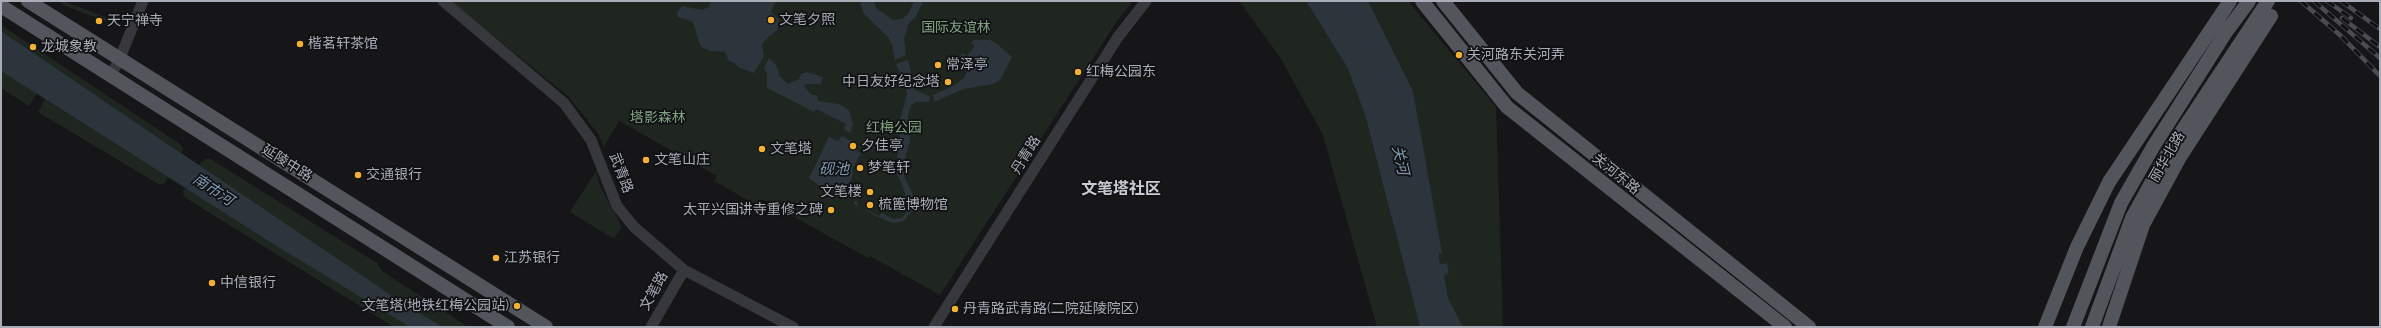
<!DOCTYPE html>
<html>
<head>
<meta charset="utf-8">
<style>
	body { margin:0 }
	#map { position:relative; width:2381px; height:328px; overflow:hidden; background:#161618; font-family:Raleway,sans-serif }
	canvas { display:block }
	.frame { position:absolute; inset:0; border:2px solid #a8adb8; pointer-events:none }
</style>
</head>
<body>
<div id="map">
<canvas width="2381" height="328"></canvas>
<div class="frame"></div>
</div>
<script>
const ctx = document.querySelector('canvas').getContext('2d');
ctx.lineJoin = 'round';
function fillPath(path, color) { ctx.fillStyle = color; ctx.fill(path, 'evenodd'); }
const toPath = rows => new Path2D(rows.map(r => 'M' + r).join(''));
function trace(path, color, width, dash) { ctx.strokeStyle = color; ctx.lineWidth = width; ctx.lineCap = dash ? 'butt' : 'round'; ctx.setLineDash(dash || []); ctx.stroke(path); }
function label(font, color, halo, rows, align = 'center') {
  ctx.font = font + ' Raleway,"Noto Sans SC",sans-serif'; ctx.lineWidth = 3.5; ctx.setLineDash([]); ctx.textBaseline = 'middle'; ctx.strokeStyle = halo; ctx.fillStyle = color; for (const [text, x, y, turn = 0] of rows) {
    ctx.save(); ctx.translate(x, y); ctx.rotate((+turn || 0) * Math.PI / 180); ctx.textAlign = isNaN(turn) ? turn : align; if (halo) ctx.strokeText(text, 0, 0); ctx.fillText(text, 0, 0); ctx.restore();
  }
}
const green = toPath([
	[63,1,108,18,107,22,61,4],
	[450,1,1133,1,1117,21,940,295,870,256,868,258,762,199,758,206,714,181,717,176,619,121,604,147,599,135,569,97],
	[1239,1,1306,1,1347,67,1365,115,1420,327,1377,327,1323,135,1280,57],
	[1368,1,1408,1,1496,107,1503,327,1463,327,1448,298,1443,274,1449,273,1447,263,1440,264,1439,253,1441,253,1413,91],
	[1,25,180,144,183,148,182,153,1,31],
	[1,71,37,93,29,106,1,88],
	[45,99,168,177,165,183,160,185,38,112],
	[209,158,377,263,382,271,468,327,394,327,184,197,183,191,202,161],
	[596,171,600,186,622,227,614,239,570,212]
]);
const water = toPath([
	[711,1,779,1,774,4,771,12,779,20,777,30,765,40,762,45,764,56,754,73,738,67,735,63,729,61,725,52,711,51,703,48,700,45,693,22,678,17,677,12,682,6,702,10,709,7],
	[860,1,874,1,876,8,893,20,902,19,908,14,914,1,923,1,915,18,909,23,904,39,906,55,895,60,892,45,888,37,864,14],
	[1306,1,1368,1,1413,91,1442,253,1439,253,1440,264,1447,263,1449,273,1444,275,1448,298,1463,327,1420,327,1365,115,1347,67],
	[1,31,407,306,443,327,410,327,275,245,1,71],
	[974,40,990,40,996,43,1012,57,1000,80,993,84,964,89,934,102,933,95,953,86,964,78,968,69,960,56,962,53,967,56,975,46,971,43],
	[769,58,776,65,780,76,788,84,799,79,801,74,807,72,823,77,821,84,806,84,804,87,812,95,817,95,818,101,839,104,849,110,853,125,850,133,844,130,846,124,816,109,814,112,767,88,767,74,764,67],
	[908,60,915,90,929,96,930,102,916,102,911,105,908,115,910,140,904,162,897,158,900,137,898,128,907,94,904,82,896,64],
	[842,136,852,142,850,146,861,153,853,168,852,179,846,188,846,195,845,196,828,188,823,188,809,178,829,137,838,141],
	[897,164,904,168,904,176,915,199,912,211,904,221,893,223,878,217,854,204,854,201,857,201,858,206,879,216,882,213,893,219,902,218,906,213,908,206,903,187,897,174]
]);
const minor = toPath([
	[443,1,564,103,591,140,617,206,634,227,684,270,793,327],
	[111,75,120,58,143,1],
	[651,327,684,270],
	[934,327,1118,37,1146,1]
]);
const major = toPath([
	[28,1,546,327],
	[1422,1,1507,107,1785,327],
	[1443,1,1517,93,1809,327],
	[1,6,508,327],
	[2045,327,2077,247,2109,182,2230,1],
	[2073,327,2121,203,2153,147,2226,32,2249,1],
	[2092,327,2132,218,2170,149,2268,1],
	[2109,327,2143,225,2180,157,2271,16]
]);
const rail = toPath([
	[2301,1,2341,36,2380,76],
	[2314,1,2380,58],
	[2327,1,2351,18],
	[2341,1,2380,29],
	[2342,18,2380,47]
]);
const markers = [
	[771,20,4,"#f2b134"],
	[99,21,4,"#f2b134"],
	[300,44,4,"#f2b134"],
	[33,47,4,"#f2b134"],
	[1459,55,4,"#f2b134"],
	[938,65,4,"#f2b134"],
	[1078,72,4,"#f2b134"],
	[948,82,4,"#f2b134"],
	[853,146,4,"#f2b134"],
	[762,149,4,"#f2b134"],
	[646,160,4,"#f2b134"],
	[860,168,4,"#f2b134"],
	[358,175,4,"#f2b134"],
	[870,192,4,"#f2b134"],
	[870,205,4,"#f2b134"],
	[831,210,4,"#f2b134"],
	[496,258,4,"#f2b134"],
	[212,283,4,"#f2b134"],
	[517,306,4,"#f2b134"],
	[955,309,4,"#f2b134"]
];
const poiNames = [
	["文笔夕照",779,20],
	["天宁禅寺",107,21],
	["楷茗轩茶馆",308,44],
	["龙城象教",41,47],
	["关河路东关河弄",1467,55],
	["常泽亭",946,65],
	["红梅公园东",1086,72],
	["中日友好纪念塔",940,82,"right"],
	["夕佳亭",861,146],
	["文笔塔",770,149],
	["文笔山庄",654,160],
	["梦笔轩",868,168],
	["交通银行",366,175],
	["文笔楼",862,192,"right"],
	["梳篦博物馆",878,205],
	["太平兴国讲寺重修之碑",823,210,"right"],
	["江苏银行",504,258],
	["中信银行",220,283],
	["文笔塔(地铁红梅公园站)",509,306,"right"],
	["丹青路武青路(二院延陵院区)",963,309]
];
const parkNames = [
	["国际友谊林",956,28],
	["塔影森林",658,118],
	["红梅公园",894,128]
];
const streetNames = [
	["丹青路",1026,155,-58],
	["丽华北路",2167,157,-60],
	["延陵中路",287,163,32],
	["武青路",621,173,69],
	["关河东路",1616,174,39],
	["文笔路",654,291,-61]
];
const waterNames = [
	["关河",1400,160,77],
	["砚池",834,169],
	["南市河",213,190,33]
];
const quarterNames = [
	["文笔塔社区",1121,189]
];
fillPath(green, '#1e261f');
fillPath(water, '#2c353c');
trace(minor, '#37383d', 11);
trace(major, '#53555c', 14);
trace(rail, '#4a4c52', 4.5);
trace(rail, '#111113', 3, [9]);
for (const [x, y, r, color] of markers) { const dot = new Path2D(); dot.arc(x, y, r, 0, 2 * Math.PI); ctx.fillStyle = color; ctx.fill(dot); trace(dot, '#111113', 1.5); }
label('14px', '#a8adb8', '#111113', poiNames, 'left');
label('14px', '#7fa381', '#111113', parkNames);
label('14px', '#a8adb8', '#111113', streetNames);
label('italic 15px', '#7f9bb3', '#111113', waterNames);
label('bold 16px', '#c9ccd4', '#111113', quarterNames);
</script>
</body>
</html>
